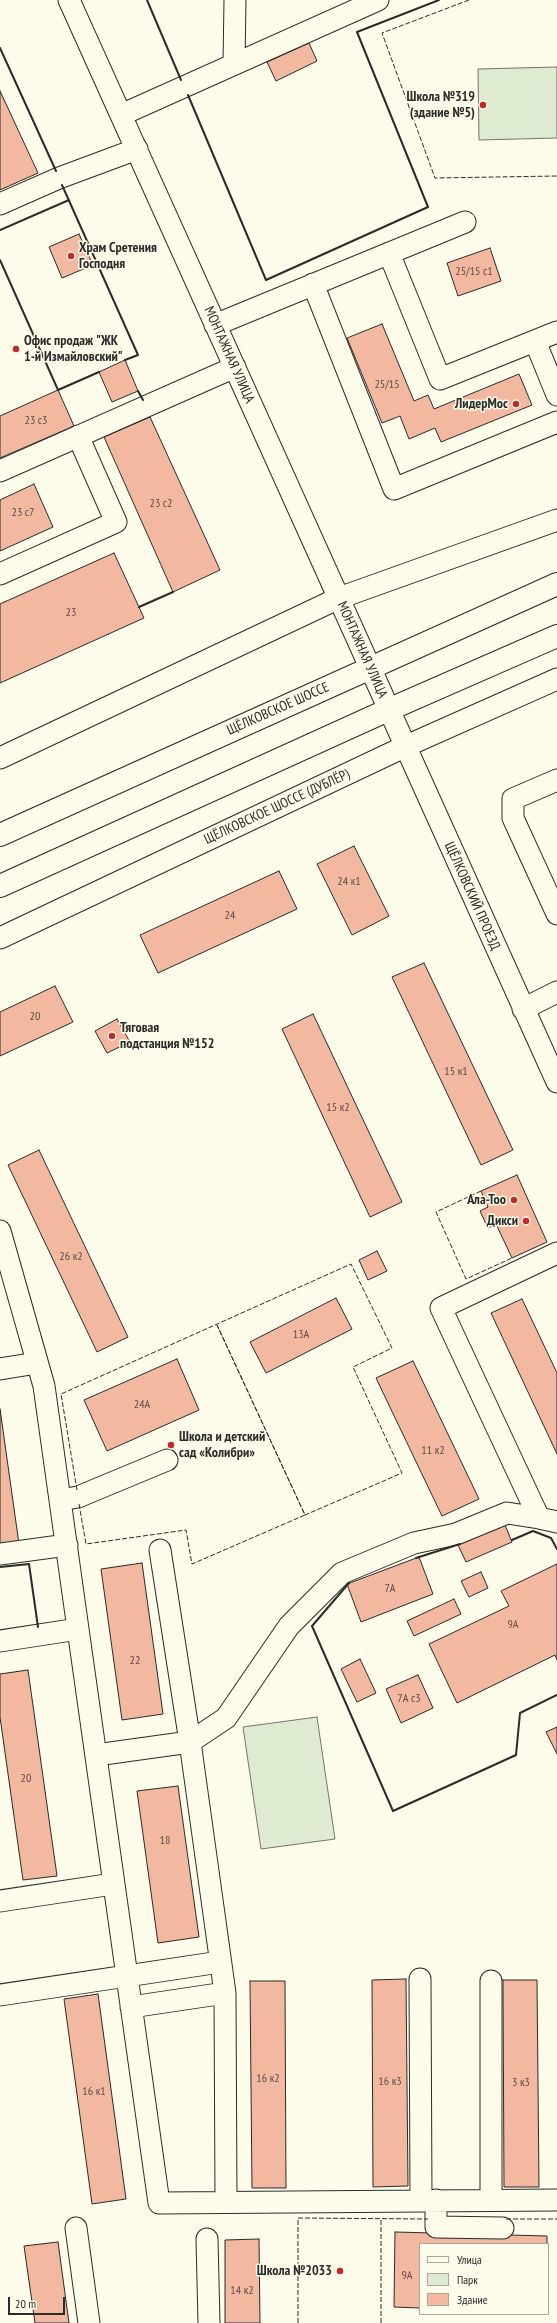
<!DOCTYPE html>
<html>
<head>
<meta charset="utf-8">
<style>
	body { margin:0 }
	#map { position:relative; width:557px; height:2323px; overflow:hidden; background:#fdfbea; font-family:"PT Sans Narrow",sans-serif }
	canvas { display:block }
	.legend { position:absolute; left:419px; top:2243px; width:130px; height:72px; box-sizing:border-box; background:#fdfbea; border:1px solid #a9a89e; margin:0; padding:5px 7px; list-style:none; font-size:12px; color:#2b2b2b }
	.legend li { display:flex; align-items:center; gap:8px; height:20px }
	.legend b { width:20px; border:1px solid #a9a89e }
	.scale { position:absolute; left:8px; top:2297px; width:57px; height:18px; box-sizing:border-box; border:2px solid #2b2b2b; border-top:0; padding-left:5px; font-size:12px; line-height:14px; white-space:nowrap; color:#2b2b2b; -webkit-text-stroke:3px #fdfbea; paint-order:stroke }
</style>
</head>
<body>
<div id="map">
<canvas width="557" height="2323"></canvas>
<ul class="legend">
<li><b style="height:5px;background:#fdfbea"></b>Улица</li>
<li><b style="height:11px;background:#deebd1"></b>Парк</li>
<li><b style="height:11px;background:#f2b8a0"></b>Здание</li>
</ul>
<div class="scale">20 m</div>
</div>
<script>
const ctx = document.querySelector('canvas').getContext('2d');
ctx.lineJoin = 'round';
function fillPath(path, color) { ctx.fillStyle = color; ctx.fill(path, 'evenodd'); }
const toPath = rows => new Path2D(rows.map(r => 'M' + r).join(''));
function trace(path, color, width, dash) { ctx.strokeStyle = color; ctx.lineWidth = width; ctx.lineCap = dash ? 'butt' : 'round'; ctx.setLineDash(dash || []); ctx.stroke(path); }
function label(font, color, halo, rows, align = 'center') {
  ctx.font = font + ' "PT Sans Narrow",sans-serif'; ctx.lineWidth = 3; ctx.setLineDash([]); ctx.textBaseline = 'middle'; ctx.strokeStyle = halo; ctx.fillStyle = color; for (const [text, x, y, turn = 0] of rows) {
    ctx.save(); ctx.translate(x, y); ctx.rotate((+turn || 0) * Math.PI / 180); ctx.textAlign = isNaN(turn) ? turn : align; if (halo) ctx.strokeText(text, 0, 0); ctx.fillText(text, 0, 0); ctx.restore();
  }
}
const green = toPath([
	[557,67,557,138,479,140,478,69,557,67],
	[317,1717,335,1839,261,1849,243,1727,317,1717]
]);
const building = toPath([
	[309,43,317,61,276,81,267,62,309,43],
	[0,91,38,173,0,190,0,91],
	[79,234,93,265,62,278,49,247,79,234],
	[490,248,501,281,458,296,447,263,490,248],
	[382,324,414,401,428,395,434,409,519,374,532,405,441,442,435,428,409,439,400,416,382,423,347,338,382,324],
	[125,360,138,391,112,402,99,372,125,360],
	[58,390,74,426,0,458,0,416,58,390],
	[150,417,220,570,173,592,104,437,150,417],
	[34,484,53,527,0,551,0,500,34,484],
	[114,553,144,618,0,683,0,604,114,553],
	[354,846,389,916,352,935,317,864,354,846],
	[279,871,297,909,158,973,140,935,279,871],
	[424,963,513,1150,481,1165,392,977,424,963],
	[55,986,73,1022,0,1056,0,1012,55,986],
	[313,1014,402,1202,370,1217,282,1029,313,1014],
	[117,1019,130,1042,107,1053,95,1031,117,1019],
	[39,1150,128,1337,97,1352,8,1165,39,1150],
	[517,1175,547,1242,512,1258,496,1224,488,1228,480,1211,488,1207,481,1191,517,1175],
	[377,1251,387,1271,368,1280,359,1260,377,1251],
	[336,1298,352,1329,266,1373,250,1342,336,1298],
	[522,1299,557,1373,557,1454,491,1313,522,1299],
	[177,1359,199,1410,107,1451,84,1400,177,1359],
	[413,1361,479,1499,442,1516,376,1378,413,1361],
	[0,1409,19,1544,0,1546,0,1409],
	[505,1525,512,1542,466,1562,458,1545,505,1525],
	[419,1557,433,1594,361,1622,347,1584,419,1557],
	[142,1563,163,1714,122,1720,101,1569,142,1563],
	[557,1564,557,1660,555,1655,457,1703,429,1644,509,1606,501,1591,557,1564],
	[481,1572,488,1588,469,1597,461,1581,481,1572],
	[454,1599,461,1614,414,1636,407,1621,454,1599],
	[360,1659,376,1693,357,1702,341,1669,360,1659],
	[28,1670,57,1876,23,1880,0,1717,0,1674,28,1670],
	[418,1675,433,1708,401,1723,386,1689,418,1675],
	[557,1727,557,1754,546,1732,557,1727],
	[178,1786,199,1937,158,1943,137,1791,178,1786],
	[406,1979,408,2186,373,2187,372,1980,406,1979],
	[503,1980,537,1980,539,2187,504,2187,503,1980],
	[250,1981,285,1981,286,2188,252,2188,250,1981],
	[98,1994,126,2199,92,2204,64,1999,98,1994],
	[395,2232,547,2236,547,2244,420,2244,420,2308,394,2307,395,2232],
	[259,2239,260,2323,225,2323,225,2240,259,2239],
	[58,2242,69,2323,35,2323,24,2246,58,2242]
]);
const minor = toPath([
	[69,0,557,1082],
	[234,64,235,0],
	[121,115,378,0],
	[0,204,59,178,137,149],
	[389,253,440,379,557,332],
	[313,284,394,489,557,422],
	[215,325,465,222],
	[535,341,557,395],
	[0,471,235,367],
	[0,574,116,522,78,436],
	[0,758,339,598,557,520],
	[557,780,513,799,513,818,557,914],
	[0,938,404,747,557,679],
	[523,1009,557,992],
	[0,1231,44,1386,78,1629],
	[557,1253,441,1308,539,1518,557,1522],
	[0,1369,37,1363],
	[60,1500,78,1497,167,1460],
	[0,1554,67,1545],
	[0,1641,78,1629,159,2203,557,2200],
	[96,1755,190,1742,160,1550],
	[0,1901,113,1884],
	[420,1979,421,2201],
	[491,1981,491,2200],
	[0,1995,220,1962],
	[131,2007,225,1993],
	[436,2200,436,2227,503,2228],
	[226,2202,225,1993,190,1742,226,1718,289,1626,342,1573,414,1543,456,1534,507,1513,539,1518],
	[76,2228,89,2323],
	[207,2239,209,2323]
]);
const major = toPath([
	[0,835,557,584],
	[0,886,388,710,557,636]
]);
const fence = toPath([
	[469,0,382,33,435,178,557,176],
	[481,1191,436,1212,466,1279,512,1258],
	[77,1490,61,1394,351,1264,392,1348,353,1367,402,1473,305,1515,217,1325],
	[79,1504,86,1544,186,1530,192,1564,305,1515,217,1325],
	[506,2219,557,2219],
	[298,2323,298,2218,428,2219],
	[381,2323,381,2218]
]);
const wall = toPath([
	[147,0,181,80],
	[0,48,56,171],
	[188,95,266,280,428,207,357,32,439,0],
	[62,185,138,355,125,360],
	[0,230,69,200],
	[0,260,58,390,99,372],
	[138,391,143,400],
	[139,607,173,592],
	[512,1540,533,1531,551,1538,557,1549],
	[416,1558,460,1544],
	[0,1567,29,1564,38,1627],
	[349,1583,312,1626,393,1811,516,1755,520,1713,557,1695]
]);
const markers = [
	[483,105,4,"#c62828"],
	[71,256,4,"#c62828"],
	[16,349,4,"#c62828"],
	[516,404,4,"#c62828"],
	[112,1036,4,"#c62828"],
	[514,1200,4,"#c62828"],
	[526,1221,4,"#c62828"],
	[171,1445,4,"#c62828"],
	[340,2271,4,"#c62828"]
];
const numberNames = [
	["25/15 с1",474,272],
	["25/15",387,385],
	["23 c3",36,421],
	["23 c2",161,504],
	["23 с7",23,513],
	["23",71,613],
	["24 к1",349,882],
	["24",230,916],
	["20",35,1017],
	["15 к1",456,1072],
	["15 к2",338,1108],
	["26 к2",71,1257],
	["13А",301,1335],
	["24А",142,1405],
	["11 к2",433,1451],
	["7А",390,1589],
	["9А",513,1625],
	["22",135,1661],
	["7А с3",409,1699],
	["20",26,1779],
	["18",165,1841],
	["16 к2",268,2079],
	["16 к3",390,2082],
	["3 к3",521,2083],
	["16 к1",94,2092],
	["9А",407,2276],
	["14 к2",242,2291]
];
const poiNames = [
	["Школа №319",475,97],
	["(здание №5)",475,113],
	["Храм Сретения",79,248,"left"],
	["Господня",79,264,"left"],
	["Офис продаж \"ЖК",24,341,"left"],
	["1-й Измайловский\"",24,357,"left"],
	["ЛидерМос",508,404],
	["Тяговая",120,1028,"left"],
	["подстанция №152",120,1044,"left"],
	["Ала-Тоо",506,1200],
	["Дикси",518,1221],
	["Школа и детский",179,1437,"left"],
	["сад «Колибри»",179,1453,"left"],
	["Школа №2033",332,2271]
];
const streetNames = [
	["МОНТАЖНАЯ УЛИЦА",229,355,66],
	["МОНТАЖНАЯ УЛИЦА",362,650,66],
	["ЩЁЛКОВСКОЕ ШОССЕ",278,709,-24],
	["ЩЁЛКОВСКОЕ ШОССЕ (ДУБЛЁР)",277,807,-25],
	["ЩЁЛКОВСКИЙ ПРОЕЗД",472,896,66]
];
fillPath(green, '#deebd1');
trace(green, '#74746e', 1);
fillPath(building, '#f2b8a0');
trace(building, '#2b2b2b', 1);
trace(minor, '#2b2b2b', 23);
trace(major, '#2b2b2b', 24);
trace(minor, '#fdfbea', 21);
trace(major, '#fdfbea', 22);
trace(fence, '#2b2b2b', 1, [5, 2]);
trace(wall, '#2b2b2b', 2);
for (const [x, y, r, color] of markers) { const dot = new Path2D(); dot.arc(x, y, r, 0, 2 * Math.PI); ctx.fillStyle = color; ctx.fill(dot); trace(dot, '#fdfbea', 1.5); }
label('12px', '#5d4e48', null, numberNames);
label('bold 14px', '#2b2b2b', '#fdfbea', poiNames, 'right');
label('14px', '#2b2b2b', '#fdfbea', streetNames);
</script>
</body>
</html>
